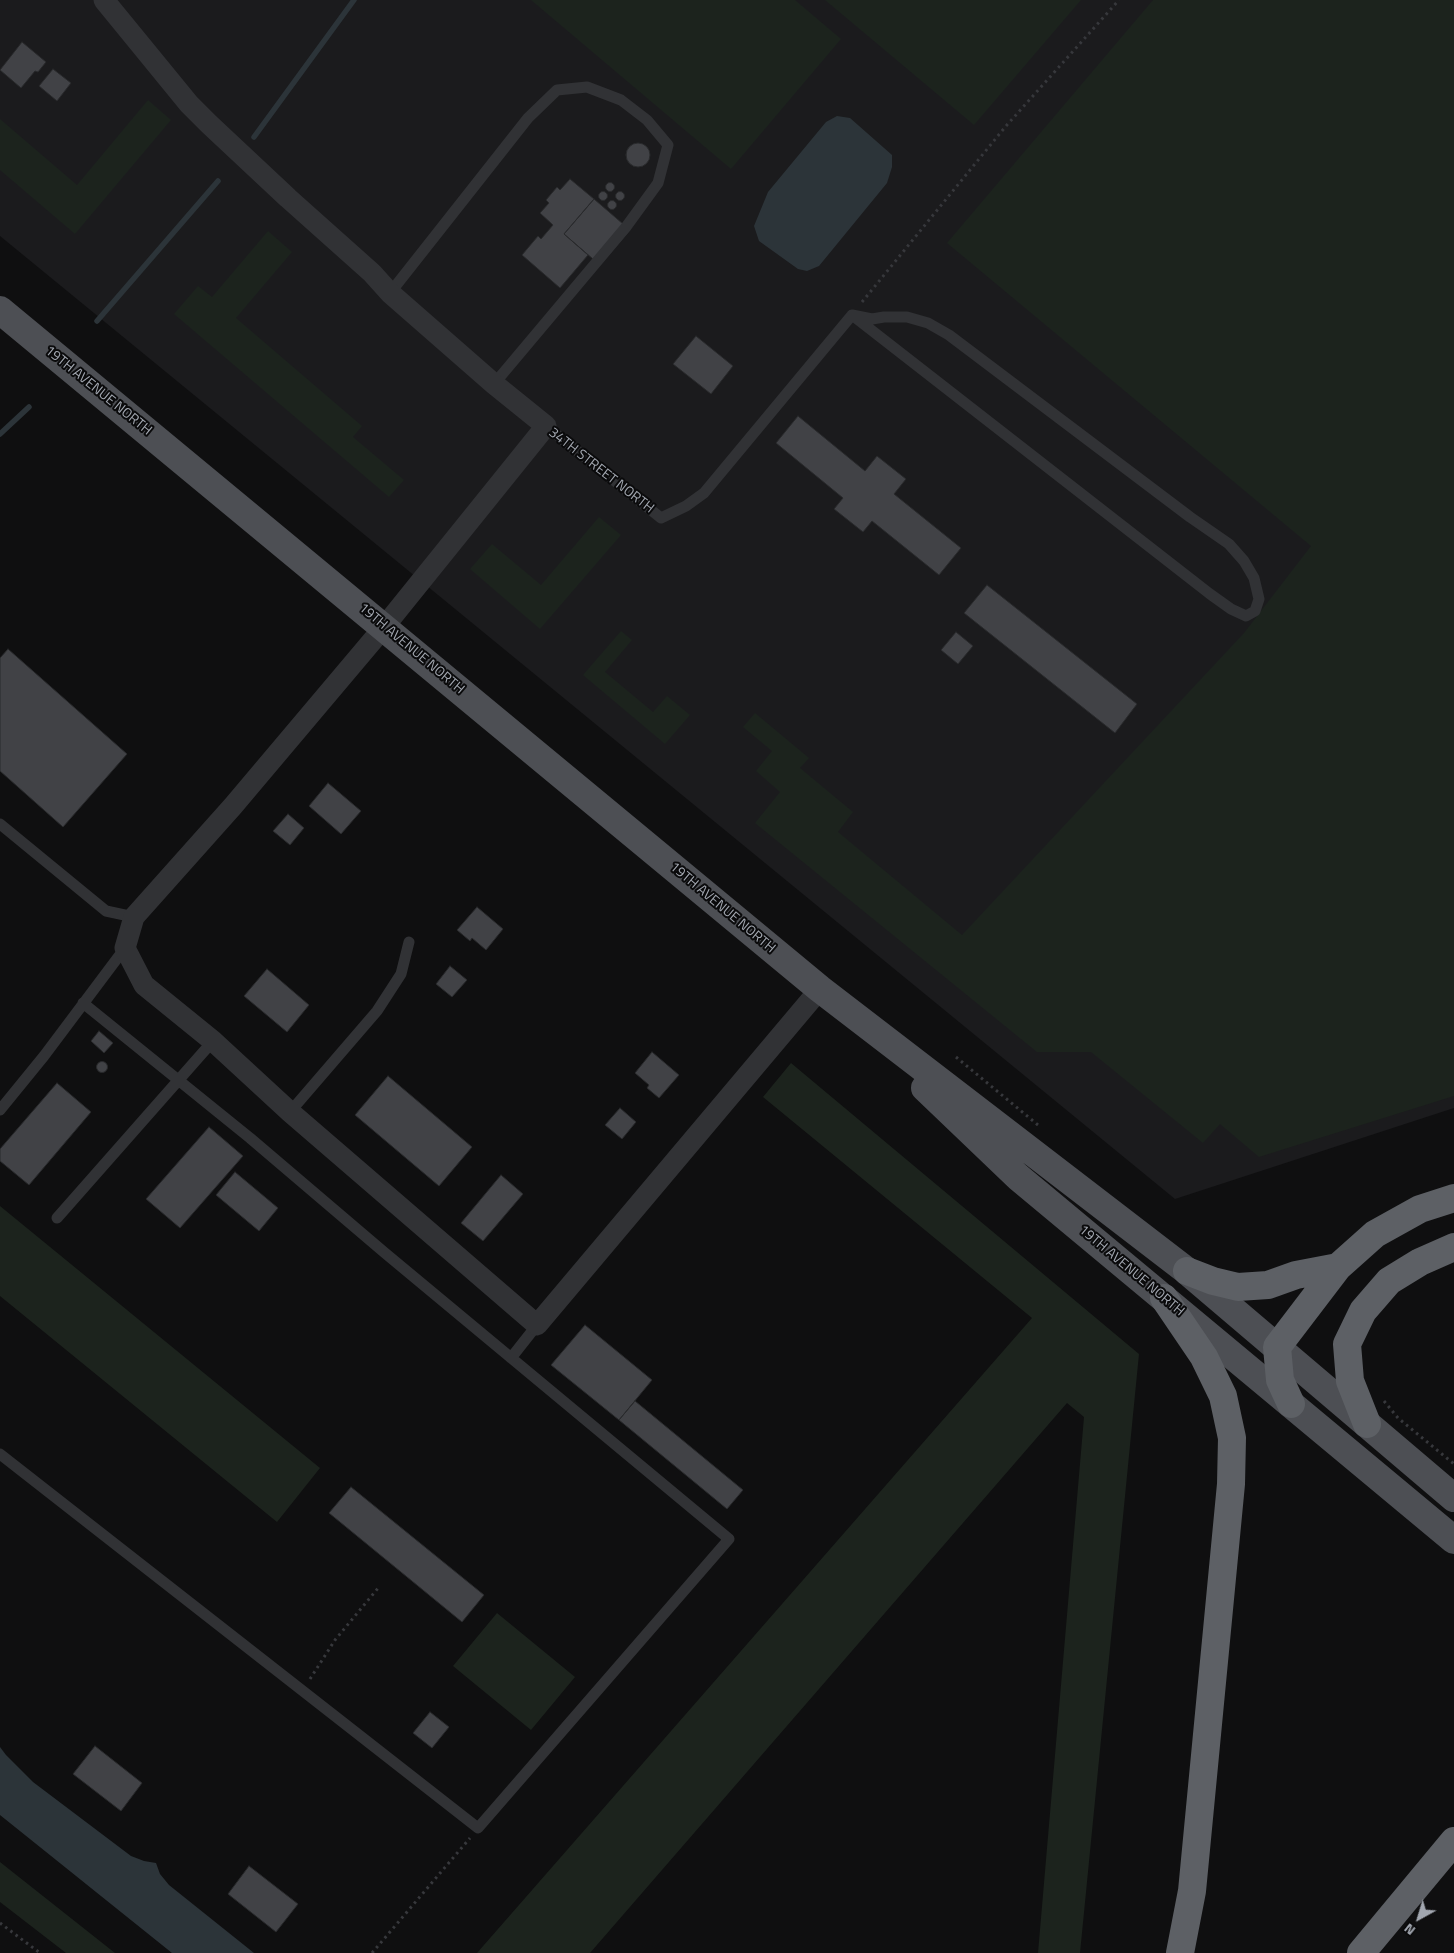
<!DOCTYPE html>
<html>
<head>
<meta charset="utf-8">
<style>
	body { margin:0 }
	#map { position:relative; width:1454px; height:1953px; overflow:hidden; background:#0f0f10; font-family:"Titillium Web",sans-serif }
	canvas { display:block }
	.north { position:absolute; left:1394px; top:1893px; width:50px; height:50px; -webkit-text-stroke:4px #0a0a0b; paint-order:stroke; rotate:219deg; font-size:14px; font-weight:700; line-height:20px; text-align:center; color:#a2a7b0 }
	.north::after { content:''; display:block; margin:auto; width:18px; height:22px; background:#a2a7b0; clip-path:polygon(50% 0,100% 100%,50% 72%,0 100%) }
</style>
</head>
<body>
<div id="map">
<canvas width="1454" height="1953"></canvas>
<div class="north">N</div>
</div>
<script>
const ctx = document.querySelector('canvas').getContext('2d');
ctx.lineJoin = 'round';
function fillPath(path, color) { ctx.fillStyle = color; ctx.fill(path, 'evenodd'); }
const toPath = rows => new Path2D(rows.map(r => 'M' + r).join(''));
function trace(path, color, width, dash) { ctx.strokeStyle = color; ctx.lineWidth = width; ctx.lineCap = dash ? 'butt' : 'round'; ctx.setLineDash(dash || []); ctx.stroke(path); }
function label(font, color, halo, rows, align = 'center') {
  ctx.font = font + ' "Titillium Web",sans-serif'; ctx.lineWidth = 4; ctx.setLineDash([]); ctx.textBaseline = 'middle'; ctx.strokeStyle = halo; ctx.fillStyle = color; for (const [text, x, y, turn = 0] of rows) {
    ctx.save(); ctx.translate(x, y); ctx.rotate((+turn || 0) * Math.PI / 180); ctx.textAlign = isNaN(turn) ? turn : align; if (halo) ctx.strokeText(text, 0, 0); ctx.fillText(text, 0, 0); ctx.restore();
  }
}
const built = toPath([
	[0,0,1454,0,1454,1108,1175,1199,0,236]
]);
const green = toPath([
	[531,0,795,0,841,39,731,169],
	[825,0,1081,0,974,125],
	[1153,0,1454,0,1454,1096,1259,1157,1220,1124,1203,1143,1091,1052,1037,1052,755,823,780,792,756,771,772,751,743,727,755,713,809,758,800,768,853,812,838,832,962,935,1244,633,1311,546,947,243],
	[148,100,171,120,75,234,0,170,0,119,77,185],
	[268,231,292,252,236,318,362,426,353,437,404,480,389,497,174,314,198,286,212,297],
	[599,517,621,535,540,629,470,569,492,544,541,585],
	[621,631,632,640,605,672,653,712,667,696,690,715,665,744,583,675],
	[791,1063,1139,1354,1080,1953,1038,1953,1084,1417,1067,1403,590,1953,477,1953,1032,1318,763,1097],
	[0,1206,320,1468,277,1522,0,1296],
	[497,1613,575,1677,531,1730,453,1666],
	[0,1862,115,1953,66,1953,0,1902]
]);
const water = toPath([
	[837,116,850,118,892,155,892,167,887,183,819,266,807,271,798,269,759,241,754,226,768,192,826,122],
	[0,1747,6,1755,33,1782,131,1856,144,1861,156,1863,160,1874,169,1885,254,1953,172,1953,0,1815]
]);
const stream = toPath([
	[254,137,354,0],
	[97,321,218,181],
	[0,434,29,407]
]);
const building = toPath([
	[22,42,46,62,38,72,35,71,21,88,0,70,22,42],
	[53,69,71,83,57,101,39,86,53,69],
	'626 155a12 12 0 1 1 24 0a12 12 0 1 1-24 0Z',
	[570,179,594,199,564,234,588,255,560,288,522,255,538,236,541,239,553,225,540,213,549,203,546,200,557,187,560,190,570,179],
	'605.5 187a4.5 4.5 0 1 1 9 0a4.5 4.5 0 1 1-9 0Z',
	'598.5 196a4.5 4.5 0 1 1 9 0a4.5 4.5 0 1 1-9 0Z',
	'615.5 196a4.5 4.5 0 1 1 9 0a4.5 4.5 0 1 1-9 0Z',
	[594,199,630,230,600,265,564,234,594,199],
	'607.5 205a4.5 4.5 0 1 1 9 0a4.5 4.5 0 1 1-9 0Z',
	[696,336,733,366,711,394,673,364,696,336],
	[798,416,865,471,877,456,906,479,894,494,961,548,939,575,872,521,863,532,834,509,843,498,776,443,798,416],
	[987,585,1137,704,1115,733,964,613,987,585],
	[956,632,973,646,958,664,941,650,956,632],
	[8,649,127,754,63,827,0,771,0,658,8,649],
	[328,783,361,811,341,834,309,806,328,783],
	[288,814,304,828,290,845,273,831,288,814],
	[477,907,503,929,486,950,472,938,470,941,457,930,477,907],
	[450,966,467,980,452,997,436,984,450,966],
	[267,969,309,1005,287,1032,244,996,267,969],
	[99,1031,113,1043,104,1053,91,1041,99,1031],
	[652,1052,679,1075,659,1098,647,1088,649,1085,635,1073,652,1052],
	'96.5 1067a5.5 5.5 0 1 1 11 0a5.5 5.5 0 1 1-11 0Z',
	[388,1076,472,1147,439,1186,355,1115,388,1076],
	[57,1083,91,1112,29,1185,0,1161,0,1149,57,1083],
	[620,1108,636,1122,622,1139,605,1125,620,1108],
	[209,1127,243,1156,180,1228,146,1199,209,1127],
	[235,1172,278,1208,259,1231,216,1195,235,1172],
	[501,1175,523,1194,483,1241,461,1223,501,1175],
	[585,1325,652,1380,619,1420,551,1365,585,1325],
	[635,1401,743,1490,727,1509,619,1420,635,1401],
	[351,1487,484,1595,462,1622,329,1513,351,1487],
	[430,1712,449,1727,432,1748,413,1733,430,1712],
	[95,1746,142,1783,121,1811,73,1774,95,1746],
	[249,1866,298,1904,276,1932,228,1894,249,1866]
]);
const path = toPath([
	[862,302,1006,126,1119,0],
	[956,1057,1038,1125],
	[1384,1401,1398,1418,1454,1464],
	[310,1679,335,1640,379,1587],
	[0,1923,40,1953],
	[372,1953,470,1838]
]);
const lane = toPath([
	[390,293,528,118,557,90,587,87,621,100,647,120,668,145,658,183,626,227,494,384],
	[852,315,872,319,884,317,907,317,928,323,949,335,1190,517,1229,544,1244,561,1254,578,1259,599,1255,611,1246,616,1231,609,1210,594,852,315],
	[546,426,661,518,686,506,704,493,852,315],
	[0,824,106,911,134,917],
	[0,1110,44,1056,125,948],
	[290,1112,377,1011,401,974,409,942],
	[57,1218,213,1041],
	[511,1358,537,1325],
	[0,1454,478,1828,729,1539,385,1253,250,1138,83,1003]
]);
const street = toPath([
	[104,0,189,104,209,124,288,198,372,273,390,293,494,384,546,426,384,627,233,806,134,917,125,948,144,985,213,1041,290,1112,537,1325,820,989]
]);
const primary = toPath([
	[0,310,820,989,1187,1271,1454,1498],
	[925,1088,1018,1177,1454,1540]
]);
const highway = toPath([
	[1187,1271,1213,1281,1238,1287,1268,1285,1296,1275,1338,1267],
	[1164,1298,1204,1357,1223,1396,1232,1438,1231,1484,1192,1891,1180,1953],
	[1291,1404,1280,1380,1277,1347,1338,1267,1375,1234,1420,1209,1454,1198],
	[1367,1424,1350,1381,1347,1344,1363,1311,1389,1281,1420,1262,1454,1247],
	[1361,1953,1454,1841]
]);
const streetNames = [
	["19TH AVENUE NORTH",98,391,39],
	["34TH STREET NORTH",601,471,38],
	["19TH AVENUE NORTH",411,649,40],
	["19TH AVENUE NORTH",722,908,40],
	["19TH AVENUE NORTH",1131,1271,40]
];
fillPath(built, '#1b1b1d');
fillPath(green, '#1c231d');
fillPath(water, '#2c3439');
trace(stream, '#2c3439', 5.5);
fillPath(building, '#414246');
trace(building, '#292a2c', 1);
trace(path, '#37383c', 3, [2.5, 4]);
trace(lane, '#313235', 11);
trace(street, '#313235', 21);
trace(primary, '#4d4f54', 28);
trace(highway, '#5d6065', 28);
label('14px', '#a2a7b0', '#0a0a0b', streetNames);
</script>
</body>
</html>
